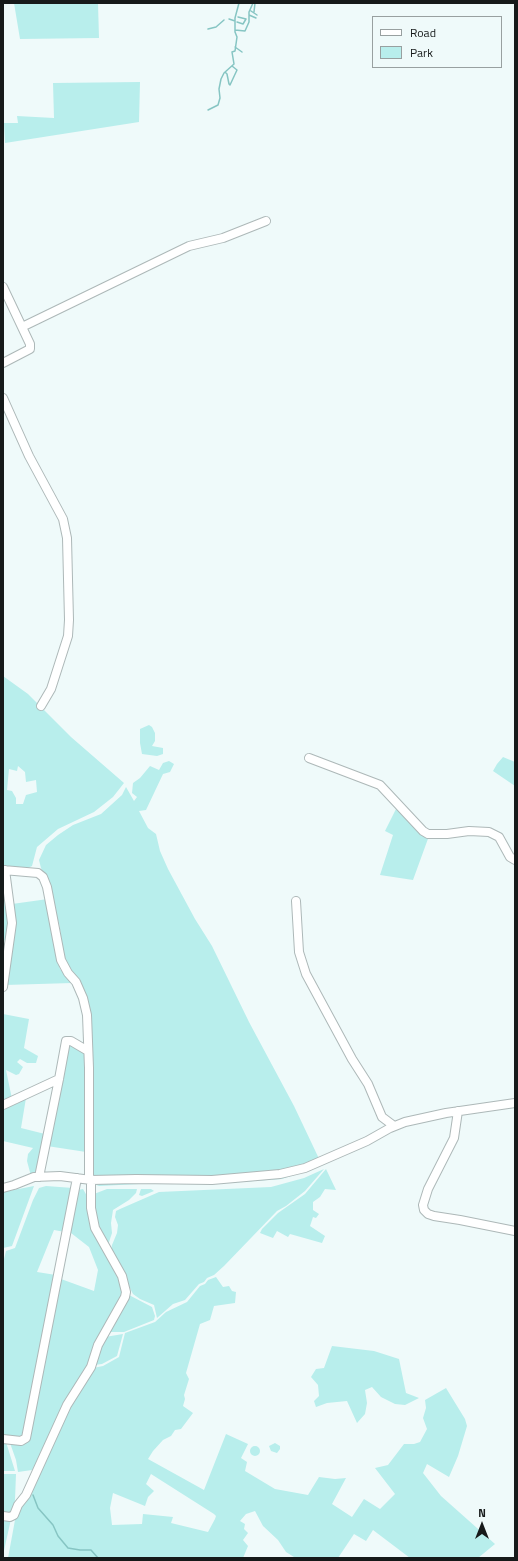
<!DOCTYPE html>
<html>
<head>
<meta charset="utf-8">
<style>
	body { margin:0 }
	#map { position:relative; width:518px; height:1561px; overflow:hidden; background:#effafa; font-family:"Titillium Web",sans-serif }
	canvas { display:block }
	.frame { position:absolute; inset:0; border:4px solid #161a1a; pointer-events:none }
	.legend { position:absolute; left:372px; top:16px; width:130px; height:52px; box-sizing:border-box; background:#effafa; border:1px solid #98a0a0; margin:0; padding:5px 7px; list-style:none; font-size:12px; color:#161a1a }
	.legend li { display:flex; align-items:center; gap:8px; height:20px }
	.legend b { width:20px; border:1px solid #98a0a0 }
	.north { position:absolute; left:462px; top:1505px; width:40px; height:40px; -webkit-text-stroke:3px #effafa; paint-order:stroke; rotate:0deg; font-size:11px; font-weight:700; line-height:16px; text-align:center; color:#161a1a }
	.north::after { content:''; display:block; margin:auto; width:14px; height:18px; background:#161a1a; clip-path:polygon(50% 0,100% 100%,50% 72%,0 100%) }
</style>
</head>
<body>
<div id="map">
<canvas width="518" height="1561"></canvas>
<div class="frame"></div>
<ul class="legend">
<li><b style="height:5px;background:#fff"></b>Road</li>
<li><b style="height:11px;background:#b8eeec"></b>Park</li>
</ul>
<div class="north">N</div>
</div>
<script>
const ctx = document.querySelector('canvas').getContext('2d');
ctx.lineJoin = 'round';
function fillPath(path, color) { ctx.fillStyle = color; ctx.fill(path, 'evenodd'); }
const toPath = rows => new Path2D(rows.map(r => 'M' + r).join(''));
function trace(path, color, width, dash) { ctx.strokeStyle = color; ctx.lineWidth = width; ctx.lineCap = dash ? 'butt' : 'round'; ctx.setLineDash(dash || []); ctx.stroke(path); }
const green = toPath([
	[14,3,98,3,99,38,20,39],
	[140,82,139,122,5,143,4,123,18,123,17,116,54,118,53,83],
	[3,676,28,694,71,737,124,783,113,797,94,812,58,829,37,847,32,866,28,868,3,867],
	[18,766,25,772,26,782,36,780,37,792,26,795,23,804,16,804,16,798,12,791,7,790,9,769,17,771],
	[149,725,152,727,155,733,155,741,152,746,163,748,163,754,157,756,142,754,140,743,140,729],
	[503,757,515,762,515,786,493,771,497,764],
	[169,761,174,764,170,772,163,774,146,810,139,811,148,828,156,834,160,851,168,869,195,919,212,946,249,1022,294,1106,322,1165,282,1179,213,1184,139,1184,99,1186,94,1184,91,1178,89,1010,65,962,59,923,54,910,53,897,50,886,41,868,39,860,46,845,58,835,73,825,101,814,122,795,126,787,134,801,137,797,132,793,133,783,140,778,150,766,159,770,163,763],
	[398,805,429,836,413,880,380,875,393,835,385,831],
	[3,873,9,926,7,941,3,940],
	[48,899,55,951,60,969,72,983,5,985,12,904],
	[3,1014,29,1019,24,1048,38,1056,36,1063,27,1063,20,1059,17,1062,23,1067,19,1074,16,1075,6,1070,12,1099,3,1102],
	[68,1043,86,1053,86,1152,47,1146],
	[26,1098,21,1128,45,1134,37,1176,31,1176,27,1161,28,1154,33,1148,3,1141,3,1108],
	[324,1169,305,1191,286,1206,277,1211,224,1266,214,1275,207,1278,204,1282,199,1284,185,1300,173,1304,157,1318,154,1305,140,1299,133,1294,111,1252,112,1245,117,1233,118,1225,115,1217,116,1211,120,1209,159,1192,271,1187,304,1178],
	[326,1169,336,1190,325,1189,320,1197,313,1202,313,1210,319,1214,316,1218,313,1217,310,1226,325,1236,322,1243,290,1234,288,1237,277,1231,273,1238,260,1233,262,1229,278,1213,305,1194],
	[34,1186,12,1246,3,1248,3,1192],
	[46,1186,73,1188,65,1232,54,1230,37,1272,56,1275,23,1436,19,1438,3,1437,3,1263,6,1251,15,1248,33,1200,39,1188],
	[83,1189,87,1196,88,1212,118,1276,122,1290,122,1298,109,1323,97,1339,87,1365,38,1461,32,1470,18,1472,16,1460,10,1443,25,1443,61,1279,94,1291,98,1270,89,1247,71,1233,72,1217,78,1190],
	[107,1189,137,1189,136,1193,129,1200,113,1210,111,1223,112,1233,108,1245,95,1220,94,1194],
	[141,1189,151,1189,154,1191,142,1196,139,1195],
	[216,1277,223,1287,229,1286,232,1291,236,1292,235,1303,214,1306,210,1320,200,1324,186,1373,189,1379,184,1395,185,1399,183,1406,193,1413,181,1429,175,1430,171,1436,163,1440,153,1451,148,1459,204,1490,226,1434,248,1444,241,1458,247,1462,245,1471,275,1489,308,1495,319,1477,335,1479,346,1478,332,1504,352,1517,364,1499,380,1509,395,1494,375,1468,388,1465,404,1444,414,1444,420,1442,427,1429,423,1418,426,1408,425,1400,446,1388,465,1419,467,1426,458,1456,449,1477,427,1464,423,1473,441,1496,495,1544,478,1558,410,1558,373,1530,366,1541,354,1534,338,1558,294,1557,286,1552,278,1540,263,1526,255,1511,246,1514,240,1521,245,1524,244,1529,248,1533,243,1540,248,1546,243,1558,8,1558,15,1520,75,1398,93,1368,103,1366,119,1357,125,1333,155,1322,166,1312,187,1302,200,1286,205,1284,208,1280],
	[151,1474,214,1514,216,1516,215,1519,208,1532,171,1523,173,1517,143,1514,142,1524,112,1525,110,1508,113,1493,145,1506,148,1497,154,1491,146,1484],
	[129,1295,152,1307,155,1316,154,1320,124,1332,111,1332,110,1329],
	[123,1334,117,1356,102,1364,94,1365,105,1337],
	[332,1346,374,1351,399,1359,406,1393,419,1398,405,1405,395,1404,381,1397,372,1387,365,1390,367,1403,365,1414,357,1423,347,1401,327,1403,316,1407,314,1401,319,1396,318,1385,311,1377,316,1369,324,1368],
	[3,1442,6,1442,15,1471,3,1471],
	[275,1443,280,1446,280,1449,277,1453,271,1451,269,1446],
	'250 1451a5 5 0 1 1 10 0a5 5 0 1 1-10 0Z',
	[3,1474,16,1474,15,1500,13,1510,11,1514,3,1514],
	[3,1518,11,1519,3,1555]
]);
const stream = toPath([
	[251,11,257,15],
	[254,12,255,3],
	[249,15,256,18],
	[229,19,235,21],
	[237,22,243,24,246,19,238,17],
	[208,29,216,27,224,20],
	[235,30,245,31,249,22,249,12,253,3],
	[235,47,242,52],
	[225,72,227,74,229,84,230,85,237,70,232,66],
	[208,110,218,105,220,98,219,89,221,79,224,73,234,64,232,52,235,51,237,37,235,32,235,18,239,3],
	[33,1495,38,1508,53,1525,58,1536,68,1548,80,1550,91,1550,98,1558]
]);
const minor = toPath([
	[3,287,30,344,30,349,3,363],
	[22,327,189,246,223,238,266,221],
	[3,398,29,456,63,519,67,538,69,620,68,636,51,689,41,706],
	[309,758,380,785,423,831,428,834,447,834,469,831,489,832,499,837,510,857,515,860],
	[3,870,38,873,43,877,47,887,61,960,68,973,76,982,83,998,87,1015,89,1068,89,1176,91,1180,91,1208,95,1228,122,1276,126,1292,125,1297,98,1345,91,1367,67,1405,26,1495,18,1505,14,1515,10,1517,3,1516],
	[296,901,299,952,306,974,352,1059,368,1084,382,1117,394,1126],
	[3,987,12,923,5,870],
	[3,1105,59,1079],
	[458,1111,454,1138,428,1189,423,1205,424,1210,428,1214,434,1216,460,1220,515,1231],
	[39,1177,59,1079,66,1041,71,1041,88,1051],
	[3,1188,14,1185,34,1177,60,1176,91,1180,136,1179,212,1180,280,1174,305,1168,367,1141,390,1128,405,1122,446,1113,515,1103],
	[3,1439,21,1441,26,1438,77,1178]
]);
fillPath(green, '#b8eeec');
trace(stream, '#86c5c3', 1.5);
trace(minor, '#adb8b8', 10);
trace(minor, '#fff', 8);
</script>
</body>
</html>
